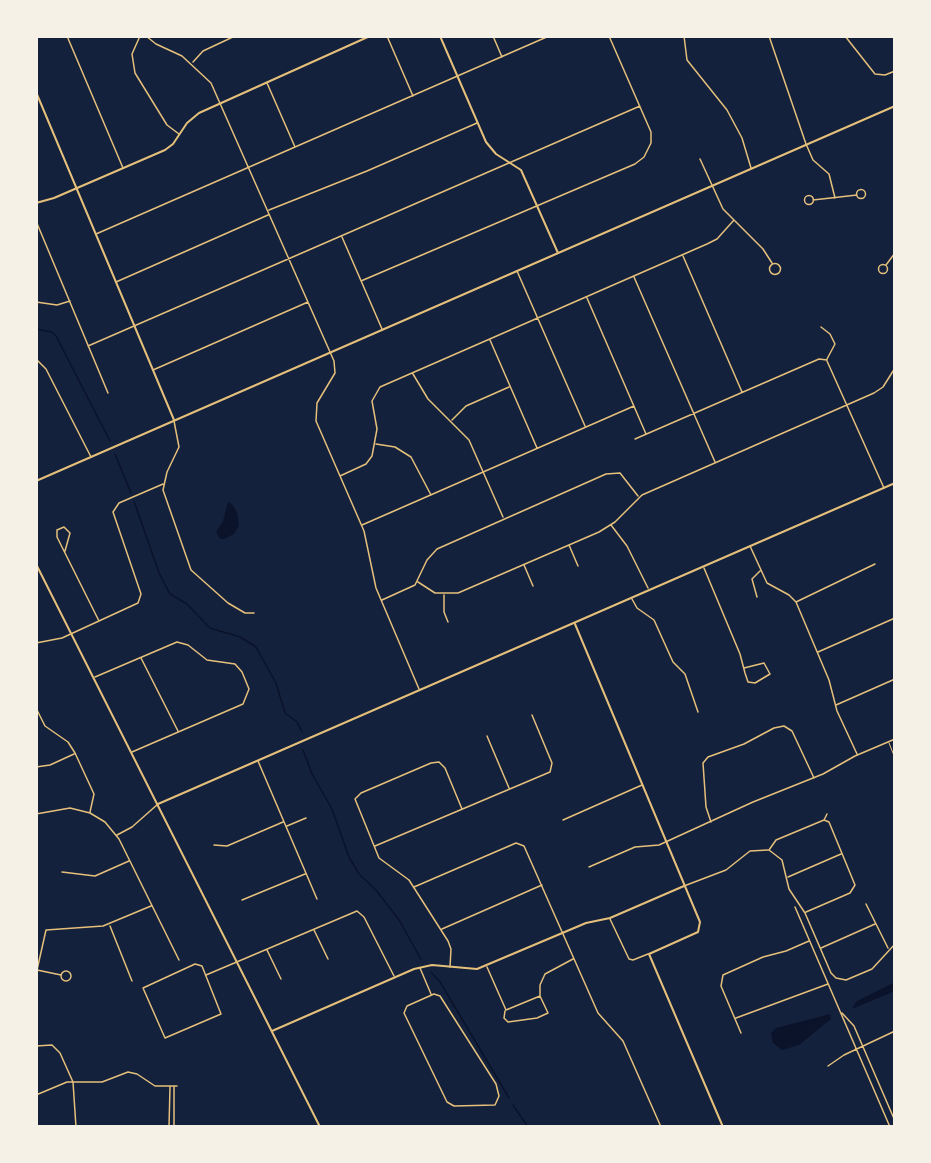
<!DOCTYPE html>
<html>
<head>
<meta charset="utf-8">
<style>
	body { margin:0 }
	#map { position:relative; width:931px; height:1163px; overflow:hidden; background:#14213d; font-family:Manrope,sans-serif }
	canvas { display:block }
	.frame { position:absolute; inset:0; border:38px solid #f6f1e7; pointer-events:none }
</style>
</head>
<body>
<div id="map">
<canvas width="931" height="1163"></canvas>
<div class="frame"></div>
</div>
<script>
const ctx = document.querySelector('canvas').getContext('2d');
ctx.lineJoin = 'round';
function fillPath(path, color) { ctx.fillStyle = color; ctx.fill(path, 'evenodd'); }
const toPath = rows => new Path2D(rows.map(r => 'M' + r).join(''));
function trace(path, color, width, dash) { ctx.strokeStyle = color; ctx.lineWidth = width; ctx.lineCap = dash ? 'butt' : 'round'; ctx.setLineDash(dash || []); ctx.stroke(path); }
const water = toPath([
	[228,502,232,504,237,512,239,526,234,534,224,539,220,539,216,532,223,521],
	[895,982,895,991,852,1009,857,1001],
	[830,1014,831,1019,799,1045,782,1050,773,1043,771,1033,776,1028]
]);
const stream = toPath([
	[36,329,52,332,56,336,110,441],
	[115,454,131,493],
	[134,501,159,573,170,594,187,604,210,628,240,637,256,647,276,683,285,713,297,722,302,732],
	[303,750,312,774,332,809,349,857,359,874,376,890,399,920,421,959],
	[431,972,440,982,509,1098],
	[513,1105,528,1127]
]);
const service = toPath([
	[889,743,895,758]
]);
const minor = toPath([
	[67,36,123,168],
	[140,36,132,54,135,73,167,125,179,134],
	[146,36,156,44,182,56,211,83,334,361,335,373,317,403,316,421,364,531,376,588,419,689],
	[387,36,413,96],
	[493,36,502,57],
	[684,36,687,60,727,110,742,138,751,168],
	[769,36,806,144,813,160,829,174,835,198],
	[845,36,875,74,885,75,895,71],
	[193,62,203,51,235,36],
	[267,83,295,147],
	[700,159,723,209,763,249,772,263],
	'856.5 194a4.5 4.5 0 1 1 9 0a4.5 4.5 0 1 1-9 0Z',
	'804.5 200a4.5 4.5 0 1 1 9 0a4.5 4.5 0 1 1-9 0Z',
	[813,200,857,195],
	[269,210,367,171,477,123],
	[36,221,108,393],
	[96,234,549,36],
	[342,237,382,329],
	[683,256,742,392],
	'769.5 269a5.5 5.5 0 1 1 11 0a5.5 5.5 0 1 1-11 0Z',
	'878.5 269a4.5 4.5 0 1 1 9 0a4.5 4.5 0 1 1-9 0Z',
	[886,265,895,253],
	[517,271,585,426],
	[634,277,715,462],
	[361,281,635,164,644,157,651,143,651,132,609,36],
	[116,282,268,215],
	[587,298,646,434],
	[36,302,57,305,70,301],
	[821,327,830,334,835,344,827,359],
	[490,340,537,448],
	[88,346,640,106],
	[36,359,46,369,91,457],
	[827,361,884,488],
	[153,370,308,302],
	[413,374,428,399,469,440,503,517],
	[452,420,466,406,509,387],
	[174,421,179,447,167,472,163,490,191,570,228,603,245,613,254,613],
	[635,439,819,359,827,360],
	[376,444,395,447,411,457,431,495],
	[340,476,366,464,372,456,377,429,372,401,380,387,707,244,717,239,734,220],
	[362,525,634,406],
	[611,525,627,546,648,588],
	[569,545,578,566],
	[750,546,767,583,789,595,796,602,829,680,837,711,857,754],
	[65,551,70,533,64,527,57,530,57,537,99,621],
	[524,565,533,586],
	[704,568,740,654,745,673,748,682,755,683,770,674,764,663,744,668],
	[418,582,435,593,458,593,599,532,615,522,642,495,874,393,883,387,895,368],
	[444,595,444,612,448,622],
	[757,597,752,579,760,571],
	[632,599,637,608,654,620,673,662,685,674,698,712],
	[382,600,415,585,427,560,437,549,606,474,620,473,638,496],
	[796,602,875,564],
	[36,643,62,638,138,603,141,594,113,512,119,503,163,484],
	[818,652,895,618],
	[141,658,178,731],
	[95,677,177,642,188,645,207,660,235,664,242,672,249,689,243,704,132,752],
	[836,705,895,679],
	[36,708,45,726,68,742,75,753,94,794,90,812],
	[487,736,509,788],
	[258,761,317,899],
	[36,767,50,765,74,754],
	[36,814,70,808,90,813,105,822,119,839,179,960],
	[563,820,642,785],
	[711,822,706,807,703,763,708,757,744,744,774,728,784,726,792,731,814,778],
	[287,826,306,818],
	[117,835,132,827,158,804],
	[214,845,227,846,283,822],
	[375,846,550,772,552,763,532,715],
	[769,850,782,860,789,889,805,913,831,973,836,978,846,980,872,969,895,944],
	[769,850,776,840,824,820,827,814],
	[589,867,635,847,659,845,753,802,823,774,855,756,895,739],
	[62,872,95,876,129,861],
	[788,877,841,854],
	[684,886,726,870,750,851,768,850],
	[414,887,516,843,524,846,598,1013,623,1041,661,1127],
	[242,900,305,874],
	[866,904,888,948],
	[795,907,890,1127],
	[806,912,850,893,855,885,829,822,824,820],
	[610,919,629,959,633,960,648,954],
	[110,926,132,981],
	[442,929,542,885],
	[314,930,328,959],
	[821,948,875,924],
	[267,950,281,979],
	[195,964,202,966,221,1014,165,1038,143,988,195,964],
	[450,967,451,949,448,941,409,880,379,858,355,799,361,793,431,763,439,762,445,768,462,809],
	[487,967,506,1010,540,996,540,985,545,974,573,959],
	[420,968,431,994],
	[37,970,46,930,103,926,151,906],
	[37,970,61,975],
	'61 976a5 5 0 1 1 10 0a5 5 0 1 1-10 0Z',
	[206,975,357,911,364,917,394,976],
	[434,994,440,996,496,1084,499,1096,495,1105,454,1106,447,1102,404,1013,407,1006,434,994],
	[505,1011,504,1018,508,1022,537,1018,548,1013,540,996],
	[842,1013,854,1026,895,1121],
	[736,1018,828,984],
	[741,1033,721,986,723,975,763,957,786,951,809,941],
	[36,1046,52,1045,60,1053,73,1082,76,1127],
	[828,1066,844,1055,895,1031],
	[36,1095,67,1082,102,1082,128,1072,137,1074,155,1086,177,1086],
	[169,1127,170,1087],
	[174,1127,174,1086]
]);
const tertiary = toPath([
	[440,36,486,142,496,154,521,170,558,253],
	[36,92,174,420],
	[36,203,54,198,165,150,173,144,187,123,199,113,370,36],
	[575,624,700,922,698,932,649,954,723,1127],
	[158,804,895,483],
	[272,1031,414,969,432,965,477,969,586,923,610,918,684,886]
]);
const secondary = toPath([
	[36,481,895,106],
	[36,564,320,1127]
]);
fillPath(water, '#0b132b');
trace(stream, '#0b132b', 1.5);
trace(service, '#e5c07b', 1);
trace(minor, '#e5c07b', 1.5);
trace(tertiary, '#e5c07b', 2);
trace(secondary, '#e5c07b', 2);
</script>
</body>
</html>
